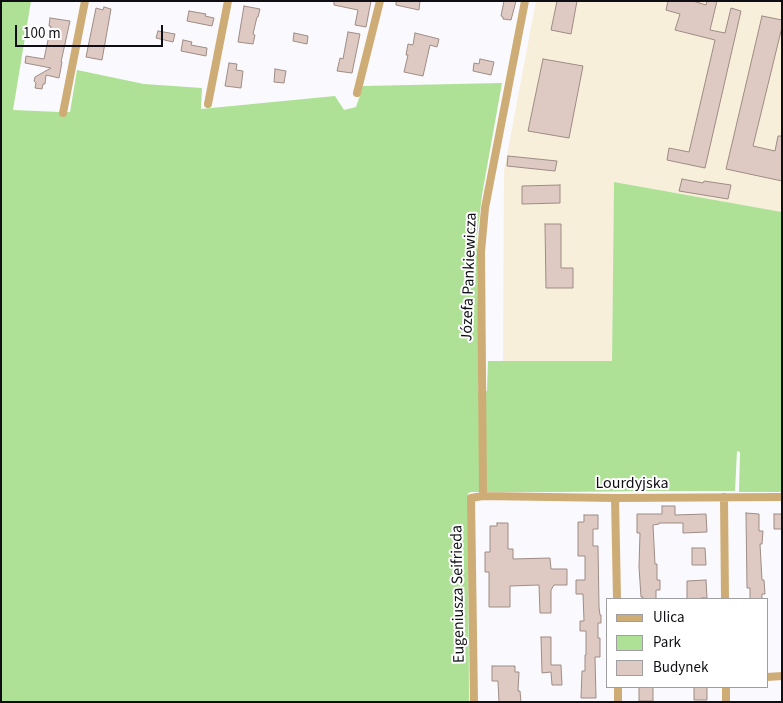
<!DOCTYPE html>
<html>
<head>
<meta charset="utf-8">
<style>
	body { margin:0 }
	#map { position:relative; width:783px; height:703px; overflow:hidden; background:#faf9fd; font-family:"Source Sans 3",sans-serif }
	canvas { display:block }
	.frame { position:absolute; inset:0; border:2px solid #0f0e14; pointer-events:none }
	.legend { position:absolute; left:606px; top:598px; width:162px; height:90px; box-sizing:border-box; background:#fff; border:1px solid #9f9fa1; margin:0; padding:6px 9px; list-style:none; font-size:15px; color:#0f0e14 }
	.legend li { display:flex; align-items:center; gap:10px; height:25px }
	.legend b { width:25px; border:1px solid #9f9fa1 }
	.scale { position:absolute; left:15px; top:25px; width:148px; height:22px; box-sizing:border-box; border:2px solid #0f0e14; border-top:0; padding-left:6px; font-size:15px; line-height:18px; white-space:nowrap; color:#0f0e14; -webkit-text-stroke:4px #fff; paint-order:stroke }
</style>
</head>
<body>
<div id="map">
<canvas width="783" height="703"></canvas>
<div class="frame"></div>
<ul class="legend">
<li><b style="height:6px;background:#ceac76"></b>Ulica</li>
<li><b style="height:14px;background:#aee196"></b>Park</li>
<li><b style="height:14px;background:#decac3"></b>Budynek</li>
</ul>
<div class="scale">100 m</div>
</div>
<script>
const ctx = document.querySelector('canvas').getContext('2d');
ctx.lineJoin = 'round';
function fillPath(path, color) { ctx.fillStyle = color; ctx.fill(path, 'evenodd'); }
const toPath = rows => new Path2D(rows.map(r => 'M' + r).join(''));
function trace(path, color, width, dash) { ctx.strokeStyle = color; ctx.lineWidth = width; ctx.lineCap = dash ? 'butt' : 'round'; ctx.setLineDash(dash || []); ctx.stroke(path); }
function label(font, color, halo, rows, align = 'center') {
  ctx.font = font + ' "Source Sans 3",sans-serif'; ctx.lineWidth = 4; ctx.setLineDash([]); ctx.textBaseline = 'middle'; ctx.strokeStyle = halo; ctx.fillStyle = color; for (const [text, x, y, turn = 0] of rows) {
    ctx.save(); ctx.translate(x, y); ctx.rotate((+turn || 0) * Math.PI / 180); ctx.textAlign = isNaN(turn) ? turn : align; if (halo) ctx.strokeText(text, 0, 0); ctx.fillText(text, 0, 0); ctx.restore();
  }
}
const industrial = toPath([
	[536,1,782,1,782,212,614,182,612,361,503,361,504,171]
]);
const green = toPath([
	[1,1,31,1,13,110,60,112,70,112,77,70,144,84,202,88,201,109,335,96,344,110,356,107,363,86,502,83,482,195,477,237,477,288,479,324,478,391,487,391,488,361,612,361,614,182,782,212,782,492,739,492,740,452,737,451,735,491,656,491,561,492,472,492,468,493,469,702,1,702]
]);
const building = toPath([
	[334,1,371,1,366,27,355,25,358,10,334,5,334,1],
	[396,1,420,1,419,10,396,5,396,1],
	[504,1,516,1,511,20,503,19,503,17,501,16,504,1],
	[557,1,577,1,571,34,551,30,557,1],
	[668,1,693,1,706,5,707,1,717,1,710,30,725,33,731,8,741,11,705,168,667,160,669,148,689,152,715,40,675,30,680,14,666,10,668,1],
	[244,6,260,9,258,17,257,17,253,34,255,35,253,44,238,42,244,6],
	[104,7,111,9,102,60,86,57,96,8,103,10,104,7],
	[189,11,206,14,205,16,214,18,212,26,187,21,189,11],
	[762,16,782,20,782,27,753,146,775,151,778,136,782,136,782,181,726,169,762,16],
	[50,18,70,21,61,62,62,62,59,78,46,75,45,84,43,84,42,89,35,88,36,83,34,81,35,77,51,68,25,63,26,56,44,59,51,26,49,26,50,18],
	[158,31,175,34,173,42,156,38,158,31],
	[348,32,360,34,352,73,337,71,340,58,343,59,348,32],
	[294,33,308,36,307,44,293,41,294,33],
	[415,33,439,39,437,47,430,45,423,76,404,72,408,55,406,55,408,44,413,45,415,33],
	[183,40,192,42,191,45,207,48,206,56,181,51,183,40],
	[480,59,494,62,491,75,473,71,474,63,479,64,480,59],
	[543,59,583,66,569,138,528,131,543,59],
	[229,63,237,64,236,70,243,71,241,88,225,86,229,63],
	[275,69,286,71,284,83,274,82,275,69],
	[508,156,557,161,555,171,507,166,508,156],
	[682,179,703,183,704,181,731,185,728,199,679,191,682,179],
	[560,185,560,203,522,204,522,186,560,185],
	[545,224,561,224,561,268,573,268,573,288,546,288,545,224],
	[662,506,675,506,675,515,706,514,707,532,683,533,683,523,659,523,659,524,653,525,655,564,657,564,657,580,660,580,660,590,656,590,656,599,643,599,643,597,641,597,639,567,640,533,637,533,637,514,662,514,662,506],
	[746,513,759,514,759,531,763,531,762,544,760,544,762,580,764,580,765,594,762,594,762,599,750,599,750,588,747,588,746,513],
	[774,514,782,514,782,529,774,529,774,514],
	[584,515,598,515,598,529,593,529,593,546,598,546,599,607,600,615,601,615,601,623,598,623,598,638,600,638,600,657,595,657,596,698,581,698,582,671,585,671,585,655,586,655,586,631,580,631,580,621,584,621,583,594,576,594,576,580,585,580,585,556,578,556,578,522,584,522,584,515],
	[497,523,508,523,508,549,513,549,513,559,550,558,551,569,567,569,567,585,554,585,551,590,551,613,540,613,539,585,510,586,510,607,489,607,489,572,485,572,485,552,490,552,490,526,497,526,497,523],
	[692,548,705,548,706,565,692,565,692,548],
	[706,580,707,598,701,598,701,599,687,599,687,581,706,580],
	[541,637,551,637,551,665,561,665,562,685,552,685,551,672,542,673,541,637],
	[492,666,515,666,515,672,519,672,518,691,520,691,521,702,499,702,498,681,492,681,492,666],
	[639,687,653,687,653,701,639,701,639,687],
	[694,687,707,687,707,700,694,700,694,687]
]);
const minor = toPath([
	[357,93,380,1],
	[208,104,228,1],
	[63,113,85,1],
	[483,496,481,252,485,208,525,1],
	[724,497,725,599],
	[615,498,617,599],
	[767,677,782,676],
	[618,687,618,702],
	[726,687,726,702],
	[474,702,471,498,483,496,615,498,782,497]
]);
const streetNames = [
	["Józefa Pankiewicza",470,277,-88],
	["Lourdyjska",632,484],
	["Eugeniusza Seifrieda",459,594,-91]
];
fillPath(industrial, '#f8efda');
fillPath(green, '#aee196');
fillPath(building, '#decac3');
trace(building, '#9e8c85', 1);
trace(minor, '#ceac76', 8);
label('16px', '#0f0e14', '#fff', streetNames);
</script>
</body>
</html>
